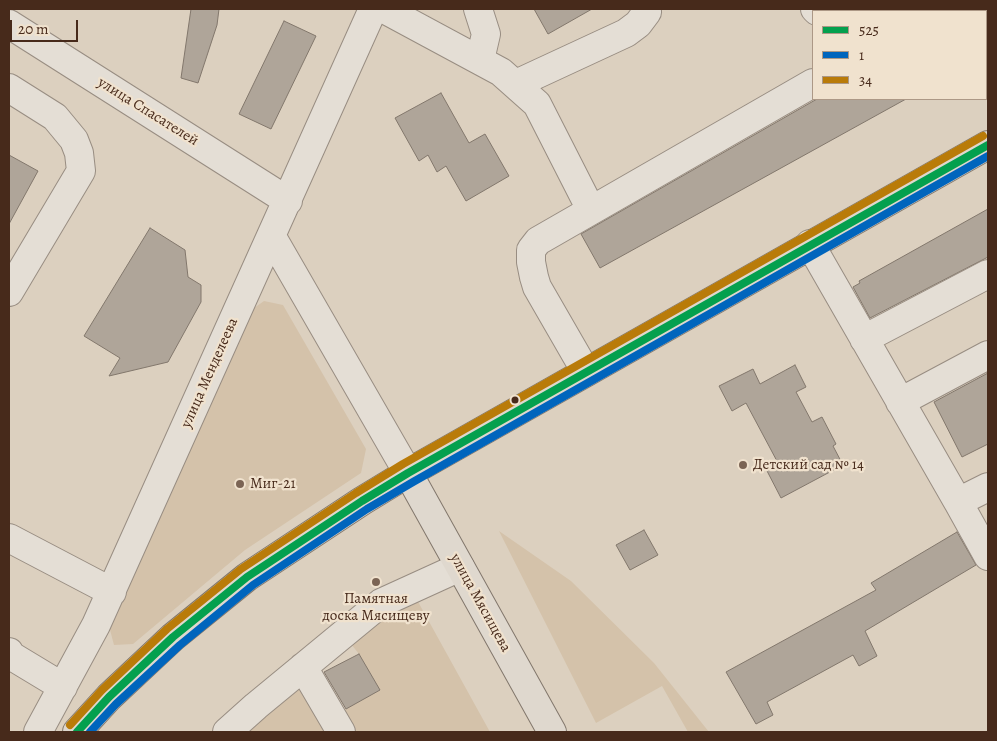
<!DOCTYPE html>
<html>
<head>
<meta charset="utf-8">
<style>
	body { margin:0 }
	#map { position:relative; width:997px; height:741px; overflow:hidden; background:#dcd0bf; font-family:Alegreya,serif }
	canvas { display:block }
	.frame { position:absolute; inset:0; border:10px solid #472a1b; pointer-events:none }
	.legend { position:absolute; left:812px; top:10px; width:175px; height:90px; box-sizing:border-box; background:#f0e2ce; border:1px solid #ac9886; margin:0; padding:6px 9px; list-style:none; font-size:15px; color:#472a1b }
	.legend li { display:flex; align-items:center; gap:10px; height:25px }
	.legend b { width:25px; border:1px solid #ac9886 }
	.scale { position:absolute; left:10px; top:20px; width:68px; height:22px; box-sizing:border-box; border:2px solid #472a1b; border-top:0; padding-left:6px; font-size:15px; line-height:18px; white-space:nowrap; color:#472a1b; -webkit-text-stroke:4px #f0e2ce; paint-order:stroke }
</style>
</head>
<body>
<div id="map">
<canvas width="997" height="741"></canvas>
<div class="frame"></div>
<ul class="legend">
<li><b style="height:6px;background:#04a04e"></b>525</li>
<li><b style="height:6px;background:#0065bd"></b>1</li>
<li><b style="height:6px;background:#b97b09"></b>34</li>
</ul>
<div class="scale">20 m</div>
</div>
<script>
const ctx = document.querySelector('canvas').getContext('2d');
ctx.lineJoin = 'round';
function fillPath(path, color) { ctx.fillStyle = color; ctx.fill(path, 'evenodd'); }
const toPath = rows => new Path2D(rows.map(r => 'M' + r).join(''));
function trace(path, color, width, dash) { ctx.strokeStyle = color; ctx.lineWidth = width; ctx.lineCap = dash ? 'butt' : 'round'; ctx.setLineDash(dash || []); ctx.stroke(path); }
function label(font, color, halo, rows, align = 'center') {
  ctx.font = font + ' Alegreya,serif'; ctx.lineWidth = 4.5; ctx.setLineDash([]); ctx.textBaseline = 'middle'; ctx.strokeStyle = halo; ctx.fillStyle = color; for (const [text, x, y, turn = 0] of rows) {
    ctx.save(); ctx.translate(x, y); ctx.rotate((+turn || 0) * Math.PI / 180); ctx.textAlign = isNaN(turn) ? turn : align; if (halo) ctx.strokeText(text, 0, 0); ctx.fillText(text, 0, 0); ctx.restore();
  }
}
const green = toPath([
	[264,301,283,305,366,449,361,473,245,550,133,644,114,645,109,626,247,313],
	[499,531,571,581,654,663,709,732,688,732,662,686,596,723],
	[411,589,490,732,229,732,303,667,332,717,379,690,359,654,343,634]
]);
const building = toPath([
	[191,9,219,9,217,25,198,83,181,78,191,9],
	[534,9,592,9,548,34,534,9],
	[284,21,316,36,271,129,239,114,284,21],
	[441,93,469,143,485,134,509,176,466,201,446,166,437,172,428,155,419,161,395,118,441,93],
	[817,99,906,99,600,268,581,234,817,99],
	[9,155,38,171,9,224,9,155],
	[988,209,988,257,870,318,853,287,860,283,859,281,988,209],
	[150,228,185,250,188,277,201,285,201,302,168,362,109,376,120,358,84,336,150,228],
	[795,365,806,387,796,392,812,422,822,417,836,444,833,446,843,465,781,498,766,469,778,463,746,403,732,411,719,386,753,369,760,384,795,365],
	[988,373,988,444,962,457,934,402,988,373],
	[644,530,658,555,630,570,616,545,644,530],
	[957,532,976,565,865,631,877,656,859,666,853,655,767,702,773,715,756,724,726,672,876,590,871,583,957,532],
	[359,654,380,690,346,709,324,672,359,654]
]);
const minor = toPath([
	[384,9,501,72,537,104,591,210],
	[478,9,486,34,480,60],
	[815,9,817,11],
	[9,24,288,201],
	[516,84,626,33,638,24,647,12,646,9],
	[9,88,55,117,74,140,79,153,81,171,9,292],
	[272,237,408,473],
	[810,244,958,502,988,487],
	[864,339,988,274],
	[586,372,537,287,534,277,531,262,531,250,538,241,813,83],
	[900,402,988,355],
	[958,502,988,556],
	[9,538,112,592],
	[9,652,10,655,63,687],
	[303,667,341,732],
	[38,732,96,625,373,9],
	[227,732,256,706,381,603,460,567]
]);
const major = toPath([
	[408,473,552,732],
	[77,732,109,697,173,637,247,577,362,501,408,473,988,145]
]);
const bus1 = toPath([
	[77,732,109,697,173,637,247,577,362,501,408,473,988,145]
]);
const bus2 = toPath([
	[90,732,116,704,180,645,253,585,367,509,413,482,988,156]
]);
const bus3 = toPath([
	[70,725,102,690,167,629,241,569,356,493,403,464,983,136]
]);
const markers = [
	[515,400,4.5,"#472a1b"],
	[743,465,5,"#7b6454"],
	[240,484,5,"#7b6454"],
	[376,582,5,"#7b6454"]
];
const streetNames = [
	["улица Спасателей",148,112,32],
	["улица Менделеева",210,373,-66],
	["улица Мясищева",480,603,61]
];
const poiNames = [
	["Детский сад № 14",753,465],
	["Миг-21",250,484],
	["Памятная",376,599,"center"],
	["доска Мясищеву",376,616,"center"]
];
fillPath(green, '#d4c2aa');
fillPath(building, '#afa599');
trace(building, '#82776c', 1);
trace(minor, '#988d82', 30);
trace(major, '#82776c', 30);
trace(minor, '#e4ded5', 28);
trace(major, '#dfd8ce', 28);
trace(bus1, '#04a04e', 8);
trace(bus2, '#0065bd', 8);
trace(bus3, '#b97b09', 8);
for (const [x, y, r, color] of markers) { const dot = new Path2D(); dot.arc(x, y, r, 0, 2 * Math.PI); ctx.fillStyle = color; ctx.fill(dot); trace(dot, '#f0e2ce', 2); }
label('15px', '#472a1b', '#f0e2ce', streetNames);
label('15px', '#472a1b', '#f0e2ce', poiNames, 'left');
</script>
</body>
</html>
